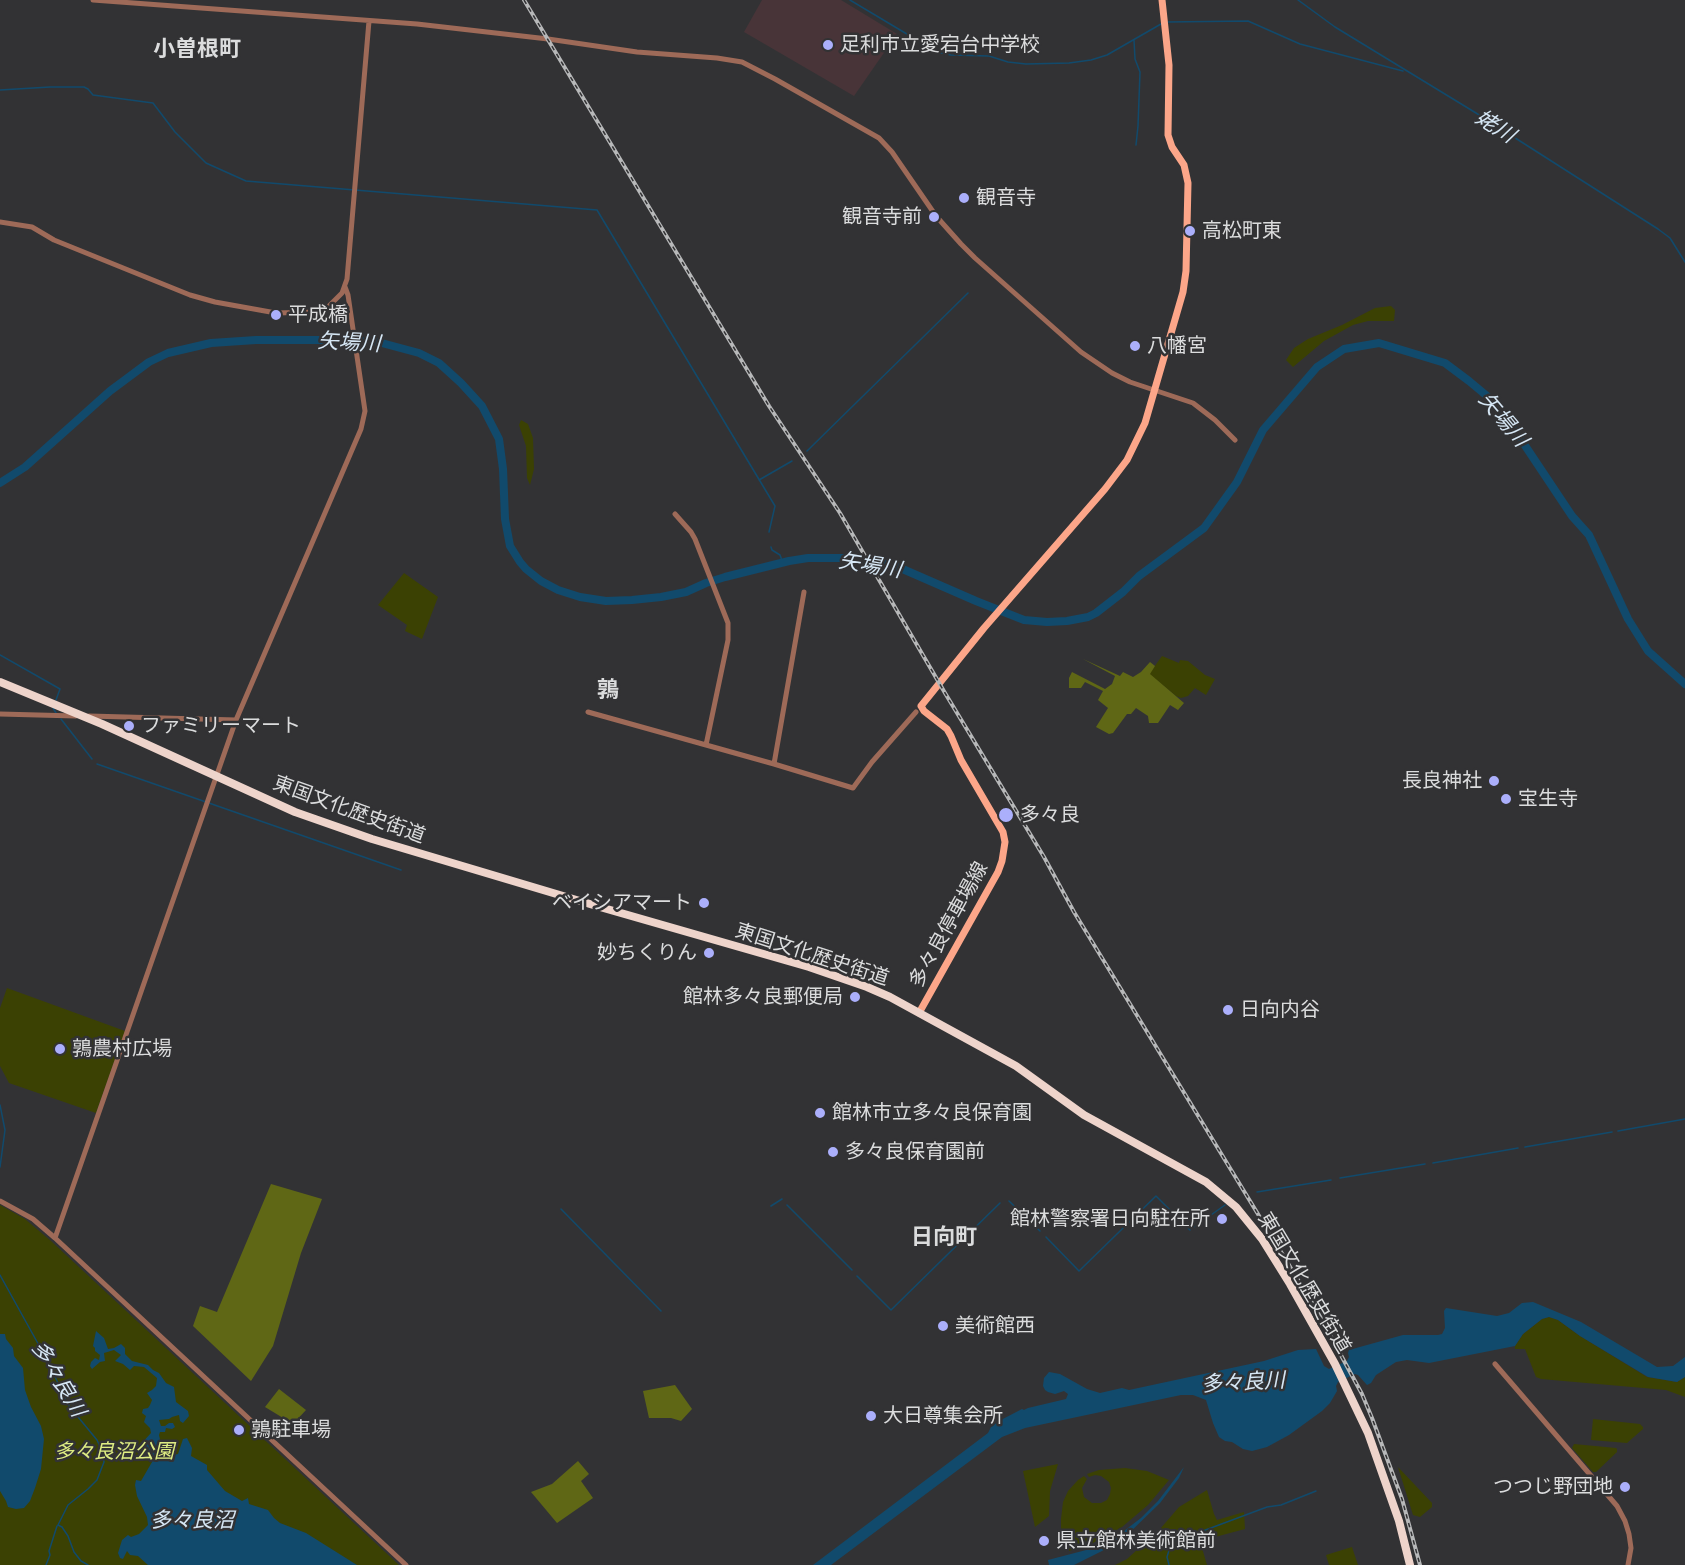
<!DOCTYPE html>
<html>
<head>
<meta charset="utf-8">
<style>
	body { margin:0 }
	canvas { display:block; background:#323234 }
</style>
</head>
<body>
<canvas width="1685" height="1565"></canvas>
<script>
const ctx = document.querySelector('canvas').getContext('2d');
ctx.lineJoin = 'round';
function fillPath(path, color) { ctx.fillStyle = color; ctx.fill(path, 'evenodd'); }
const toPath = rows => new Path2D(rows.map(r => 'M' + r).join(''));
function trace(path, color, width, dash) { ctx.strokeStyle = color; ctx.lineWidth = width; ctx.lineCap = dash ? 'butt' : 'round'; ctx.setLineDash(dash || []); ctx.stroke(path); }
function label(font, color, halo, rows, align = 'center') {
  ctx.font = font + ' "Roboto Serif","Noto Sans JP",serif'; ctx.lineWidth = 5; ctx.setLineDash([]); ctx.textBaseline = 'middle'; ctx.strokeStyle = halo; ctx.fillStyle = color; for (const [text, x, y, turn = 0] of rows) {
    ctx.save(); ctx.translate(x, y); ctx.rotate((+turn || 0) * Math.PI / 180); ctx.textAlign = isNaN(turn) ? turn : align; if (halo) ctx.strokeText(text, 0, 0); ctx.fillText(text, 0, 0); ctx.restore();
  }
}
const education = toPath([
	[762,0,841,0,897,34,854,96,744,32]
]);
const green = toPath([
	[1391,306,1395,310,1394,321,1368,321,1353,325,1324,341,1293,367,1286,360,1294,348,1308,339,1342,325,1375,308],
	[521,420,528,424,533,438,534,469,530,485,527,478,526,446,519,425],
	[404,573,438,597,422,639,405,631,407,625,378,605],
	[1162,656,1179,663,1180,660,1188,661,1205,675,1215,679,1206,695,1195,688,1188,696,1181,698,1176,696,1149,674],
	[7,988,125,1031,96,1113,9,1083,0,1066,0,1008],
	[0,1205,25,1219,51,1241,399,1565,0,1565],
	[1549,1317,1558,1320,1580,1336,1647,1377,1677,1382,1685,1377,1685,1397,1666,1390,1541,1379,1536,1377,1525,1349,1515,1349,1515,1346,1523,1334,1542,1319],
	[1593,1419,1640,1424,1643,1427,1643,1429,1627,1443,1591,1440],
	[1574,1444,1616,1448,1617,1449,1617,1452,1596,1472,1593,1472,1572,1448],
	[1058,1464,1050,1491,1049,1516,1035,1527,1023,1471],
	[1398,1467,1432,1503,1432,1507,1420,1517,1413,1515],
	[1125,1468,1147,1471,1169,1480,1148,1505,1122,1527,1093,1543,1069,1551,1061,1528,1061,1519,1063,1502,1068,1491,1078,1480,1084,1476,1087,1479,1082,1488,1084,1497,1092,1503,1101,1503,1107,1500,1110,1494,1111,1488,1109,1482,1101,1476,1095,1475,1089,1477,1087,1474,1099,1470],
	[1207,1490,1214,1514,1217,1520,1244,1512,1245,1529,1200,1541,1207,1565,1115,1565,1127,1559,1160,1529,1179,1507],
	[1352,1547,1358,1565,1329,1565,1326,1555]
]);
const forest = toPath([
	[1083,659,1120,676,1123,672,1133,677,1141,672,1150,662,1155,666,1150,674,1184,703,1178,710,1170,705,1158,723,1149,723,1148,716,1136,708,1131,714,1127,714,1113,733,1109,734,1096,727,1108,708,1098,700,1103,691,1085,682,1081,688,1069,688,1069,678,1072,672,1105,689,1112,684,1115,676],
	[271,1184,322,1199,301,1253,273,1346,251,1381,193,1326,200,1306,217,1312],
	[675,1385,692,1409,681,1421,671,1418,649,1418,643,1391],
	[279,1389,306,1410,293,1424,265,1407],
	[578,1461,589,1474,581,1481,593,1498,557,1523,531,1492,552,1484]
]);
const water = toPath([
	[1533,1302,1581,1322,1657,1367,1673,1366,1685,1357,1685,1377,1677,1382,1648,1377,1580,1336,1558,1320,1549,1317,1542,1319,1523,1334,1515,1346,1429,1363,1407,1360,1396,1362,1376,1375,1371,1383,1367,1385,1358,1375,1355,1374,1338,1382,1336,1386,1337,1391,1330,1403,1322,1411,1289,1435,1267,1447,1252,1451,1243,1449,1232,1442,1225,1441,1219,1437,1213,1423,1206,1400,1193,1395,1181,1395,1025,1428,1002,1437,831,1565,813,1565,988,1433,991,1427,999,1421,1022,1409,1024,1410,1028,1408,1066,1399,1068,1394,1064,1391,1055,1394,1048,1392,1045,1390,1043,1386,1044,1378,1049,1372,1060,1374,1087,1389,1100,1393,1122,1388,1129,1390,1264,1361,1298,1350,1316,1349,1324,1366,1329,1369,1347,1361,1349,1357,1348,1353,1349,1350,1403,1335,1438,1335,1442,1334,1445,1328,1444,1311,1446,1308,1497,1316,1509,1313,1522,1303],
	[96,1331,104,1338,108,1349,114,1348,121,1344,125,1348,125,1354,132,1361,148,1365,153,1370,159,1373,166,1383,174,1387,176,1402,188,1411,189,1416,183,1423,180,1421,179,1415,172,1417,169,1419,159,1420,161,1426,165,1426,169,1423,173,1423,175,1427,172,1429,166,1428,165,1432,160,1432,159,1435,162,1448,173,1455,178,1454,183,1439,187,1438,192,1448,191,1456,207,1465,207,1470,225,1491,242,1501,248,1498,249,1504,268,1510,274,1518,280,1523,306,1533,357,1565,148,1565,138,1556,130,1555,127,1551,123,1559,120,1558,118,1553,122,1540,128,1535,131,1537,139,1534,148,1525,147,1517,137,1496,135,1485,136,1480,141,1481,152,1462,151,1456,143,1460,140,1454,144,1452,145,1447,141,1444,151,1433,150,1428,144,1422,146,1416,142,1413,143,1409,148,1408,150,1405,152,1400,147,1393,152,1390,156,1386,157,1378,144,1367,134,1366,130,1370,123,1364,115,1361,121,1355,114,1350,104,1353,105,1361,100,1362,92,1369,90,1366,91,1362,95,1358,99,1360,100,1355,95,1351,95,1348,93,1346],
	[0,1334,5,1334,6,1339,13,1348,14,1356,23,1368,25,1390,31,1407,41,1426,44,1439,41,1469,35,1488,30,1501,24,1508,16,1509,8,1507,6,1501,0,1491],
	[1184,1467,1179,1478,1160,1503,1126,1536,1102,1551,1074,1565,1049,1565,1048,1560,1090,1549,1124,1531,1141,1518,1158,1501]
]);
const stream = toPath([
	[850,0,937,52,951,55,989,56,1008,62,1026,64,1069,63,1091,60,1107,55,1161,24],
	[1298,0,1335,27,1476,113,1658,229,1670,238,1685,262],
	[1167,22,1248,21,1300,44,1403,71],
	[1134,40,1135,59,1140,72,1138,126,1136,145],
	[0,90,50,87,84,87,88,89,93,95,153,103,175,132,206,163,246,181,597,210,775,506,769,532],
	[807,451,968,293],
	[759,480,792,461],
	[771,547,772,550,780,555,783,563],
	[0,655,60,689,56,700],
	[53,708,56,713],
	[61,719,92,759],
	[97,764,401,870],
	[0,1105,5,1130,0,1167],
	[1618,1131,1685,1119],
	[1525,1147,1612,1132],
	[1433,1163,1518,1148],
	[1340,1178,1425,1164],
	[1257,1192,1331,1180],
	[1009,1201,1040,1231],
	[787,1205,852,1270],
	[771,1206,782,1199],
	[561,1209,661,1311],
	[1194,1227,1225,1205],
	[1046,1237,1079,1271,1156,1196,1190,1230],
	[0,1275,46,1358,69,1406,97,1440,102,1451,104,1462,97,1480,88,1489,68,1505,58,1525,62,1527,68,1536,74,1552,81,1561,88,1565],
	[857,1276,891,1310,1000,1203],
	[46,1565,50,1555,49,1551,57,1526],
	[1169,1565,1167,1557,1170,1547,1176,1541,1267,1507,1281,1505,1316,1491]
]);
const river = toPath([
	[0,483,25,467,110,391,149,362,168,353,211,343,256,340,343,340,378,342,419,353,439,363,461,383,482,406,499,439,503,469,505,519,510,546,520,562,526,569,541,581,558,590,580,597,606,601,632,600,661,597,686,592,706,583,725,577,789,561,808,558,843,558,870,560,898,567,976,601,1024,620,1047,622,1067,621,1088,617,1096,613,1123,592,1139,576,1204,528,1237,482,1263,430,1317,367,1344,349,1379,343,1445,363,1469,381,1493,401,1518,435,1572,516,1589,535,1628,619,1648,651,1685,684]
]);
const minor = toPath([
	[93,0,417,24,548,39,637,52,717,58,742,62,775,79,879,138,892,152,936,216,961,244,975,258,1081,352,1112,373,1130,382,1193,403,1215,420,1235,440],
	[0,222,32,227,54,240,190,295,215,302,276,313,315,312,327,308,342,293,347,279,369,21],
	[675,514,691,532,695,539,728,623,728,640,706,745],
	[588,712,774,764,853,788,872,762,916,712],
	[0,714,76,716],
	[89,716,236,720],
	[774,764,804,592],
	[0,1201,33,1219,55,1238,406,1565],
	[55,1238,236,720,361,429,365,411,348,295,345,287],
	[1495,1364,1617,1506,1625,1521,1629,1534,1631,1548,1628,1565]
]);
const major = toPath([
	[919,1013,998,872,1002,861,1005,842,1003,832,961,760,951,736,947,729,924,711,921,706,984,628,1105,489,1127,460,1145,423,1183,292,1186,271,1188,183,1184,165,1172,147,1168,135,1169,65,1162,0]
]);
const highway = toPath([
	[0,682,102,724,295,812,372,839,600,907,809,967,867,987,890,997,1016,1066,1084,1115,1206,1182,1236,1207,1262,1239,1290,1284,1335,1364,1368,1433,1399,1521,1410,1565]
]);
const rail = toPath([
	[524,0,769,406,840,513,945,693,1044,857,1074,912,1317,1311,1362,1394,1372,1418,1402,1499,1420,1565]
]);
const markers = [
	[828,45,6,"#abaffb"],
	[964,198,6,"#abaffb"],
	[934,217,6,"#abaffb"],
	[1190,231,6,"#abaffb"],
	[276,315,6,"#abaffb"],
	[1135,346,6,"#abaffb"],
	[129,726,6,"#abaffb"],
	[1494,781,6,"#abaffb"],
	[1506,799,6,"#abaffb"],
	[1006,815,8,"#abaffb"],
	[704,903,6,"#abaffb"],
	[709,953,6,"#abaffb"],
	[855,997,6,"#abaffb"],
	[1228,1010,6,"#abaffb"],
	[60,1049,6,"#abaffb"],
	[820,1113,6,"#abaffb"],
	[833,1152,6,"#abaffb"],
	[1222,1219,6,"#abaffb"],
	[943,1326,6,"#abaffb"],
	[871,1416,6,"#abaffb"],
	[239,1430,6,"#abaffb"],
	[1625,1487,6,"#abaffb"],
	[1044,1541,6,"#abaffb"]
];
const poiNames = [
	["足利市立愛宕台中学校",840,45],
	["観音寺",976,198],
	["観音寺前",922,217,"right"],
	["高松町東",1202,231],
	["平成橋",288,315],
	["八幡宮",1147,346],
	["ファミリーマート",141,726],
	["長良神社",1482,781,"right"],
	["宝生寺",1518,799],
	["多々良",1020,815],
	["ベイシアマート",692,903,"right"],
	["妙ちくりん",697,953,"right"],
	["館林多々良郵便局",843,997,"right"],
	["日向内谷",1240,1010],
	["鶉農村広場",72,1049],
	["館林市立多々良保育園",832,1113],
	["多々良保育園前",845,1152],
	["館林警察署日向駐在所",1210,1219,"right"],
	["美術館西",955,1326],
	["大日尊集会所",883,1416],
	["鶉駐車場",251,1430],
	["つつじ野団地",1613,1487,"right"],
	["県立館林美術館前",1056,1541]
];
const streetNames = [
	["東国文化歴史街道",349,810,20],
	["多々良停車場線",949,925,-61],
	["東国文化歴史街道",812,955,18],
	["東国文化歴史街道",1304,1283,59]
];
const parkNames = [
	["多々良沼公園",114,1452]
];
const waterNames = [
	["姥川",1495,127,32],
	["矢場川",349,343,3],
	["矢場川",1503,420,50],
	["矢場川",870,566,9],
	["多々良川",58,1379,59],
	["多々良川",1243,1383,-3],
	["多々良沼",192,1521]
];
const quarterNames = [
	["小曽根町",197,50],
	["鶉",608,691],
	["日向町",944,1238]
];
fillPath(education, '#483438');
fillPath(green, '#3b4103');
fillPath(forest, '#5f6715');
fillPath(water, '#114a6c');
trace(stream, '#114a6c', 1.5);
trace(river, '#114a6c', 8);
trace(minor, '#9e6a58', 5);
trace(major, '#fca689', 7);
trace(highway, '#eed4cb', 8);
trace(rail, '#b7b8b9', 4);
trace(rail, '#323234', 1.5, [4.5]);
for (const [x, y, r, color] of markers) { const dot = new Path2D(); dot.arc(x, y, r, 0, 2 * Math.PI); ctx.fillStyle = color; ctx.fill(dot); trace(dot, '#323234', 2); }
label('20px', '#dbdcdd', '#323234', poiNames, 'left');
label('20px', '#dbdcdd', '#323234', streetNames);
label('italic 20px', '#dfed83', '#323234', parkNames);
label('italic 21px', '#d6e7f5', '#323234', waterNames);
label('bold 22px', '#dbdcdd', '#323234', quarterNames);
</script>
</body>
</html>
